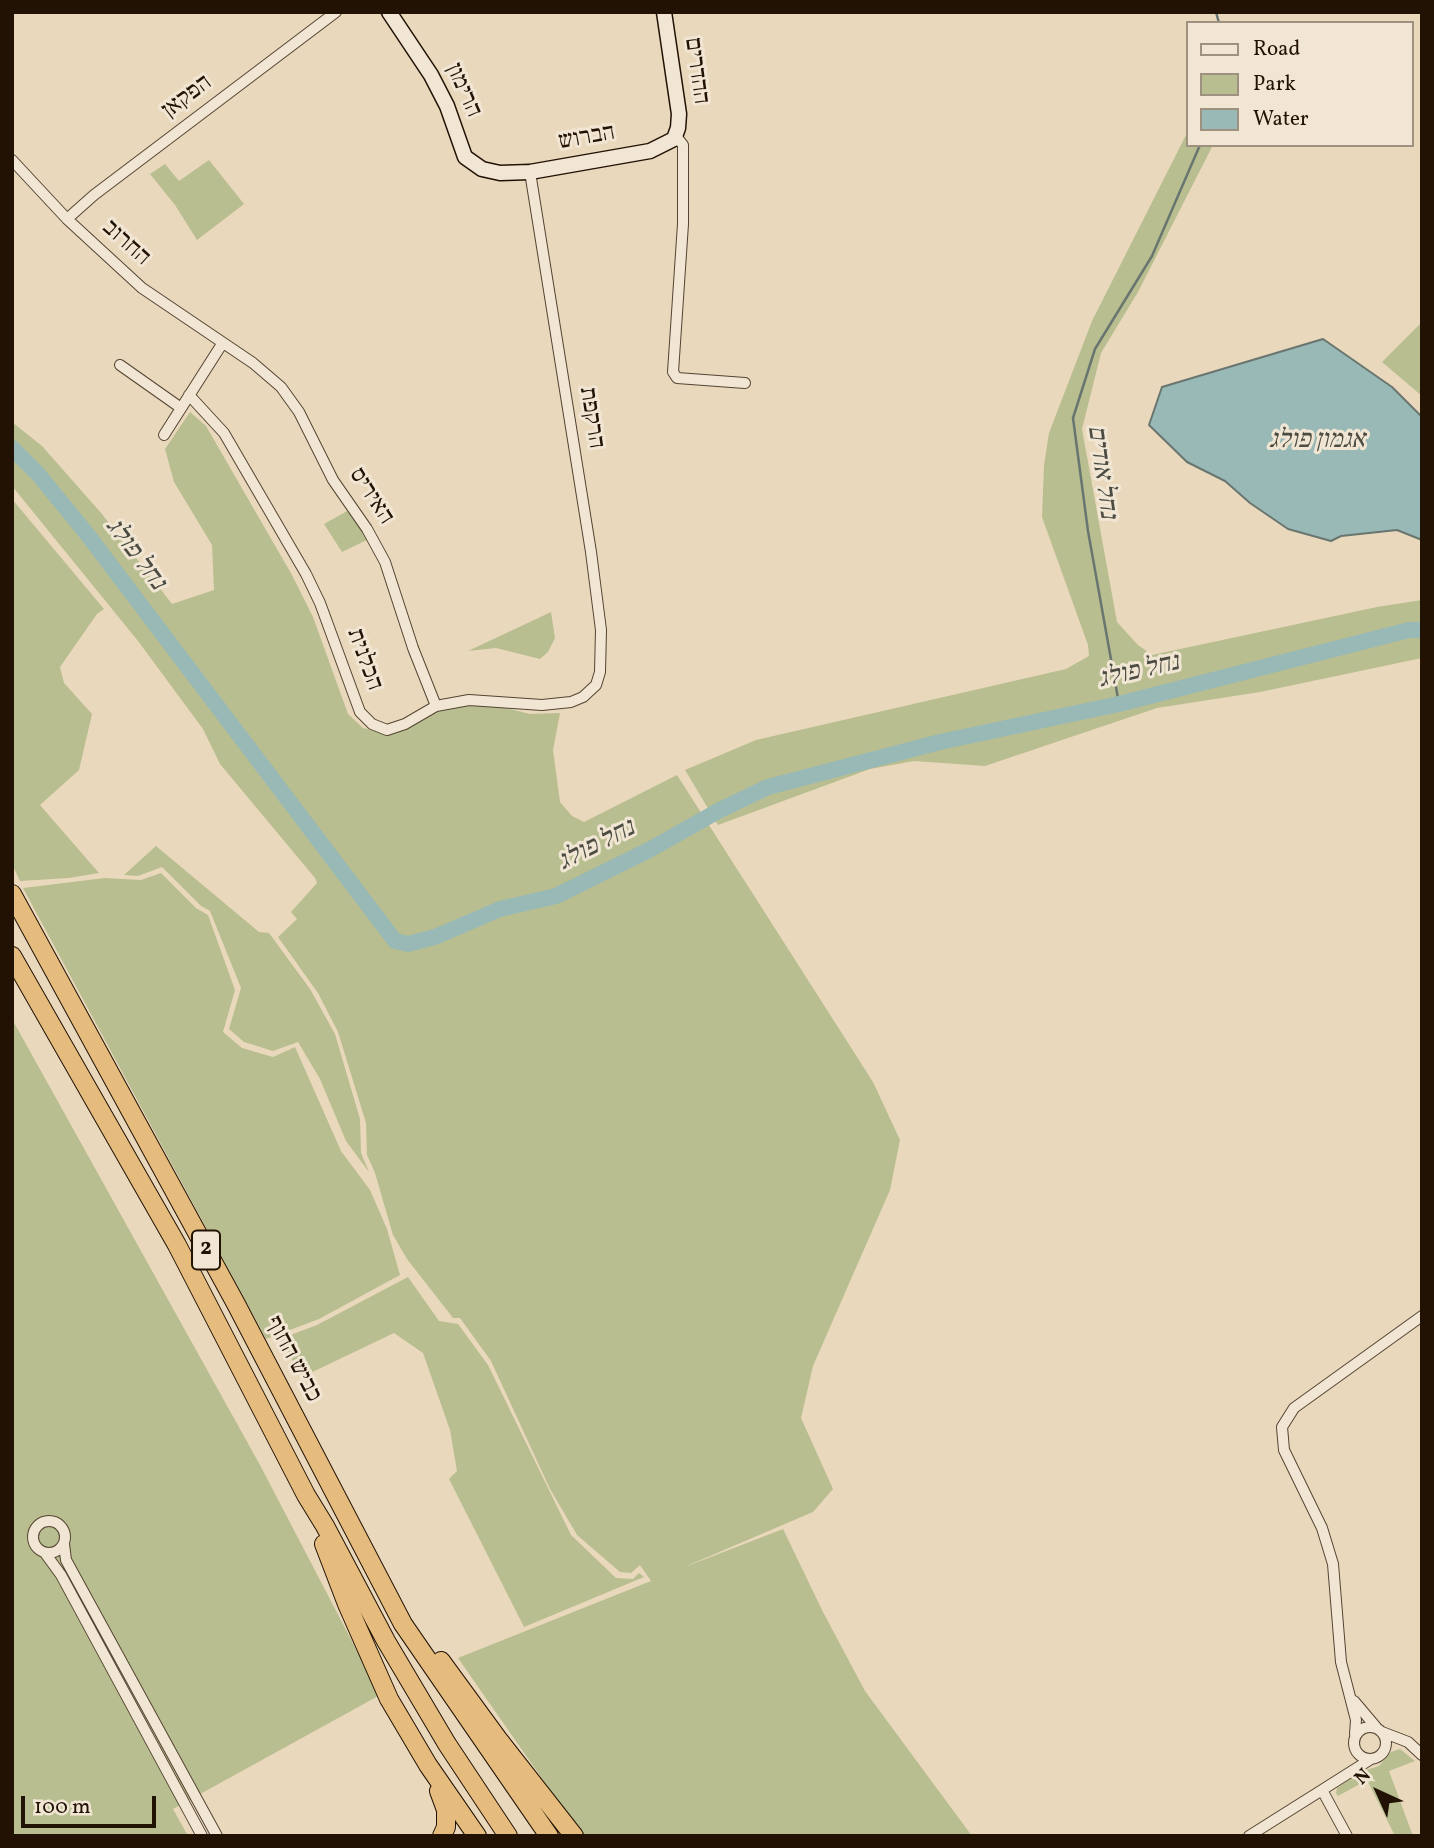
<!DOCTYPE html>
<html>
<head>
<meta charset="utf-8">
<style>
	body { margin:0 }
	#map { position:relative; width:1434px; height:1848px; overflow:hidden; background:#ead8bc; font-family:Vollkorn,serif }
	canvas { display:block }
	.frame { position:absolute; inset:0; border:14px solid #221204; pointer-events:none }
	.legend { position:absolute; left:1186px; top:21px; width:228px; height:126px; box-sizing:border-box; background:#f1e6d3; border:2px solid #9e9180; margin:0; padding:9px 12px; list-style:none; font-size:21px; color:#221204 }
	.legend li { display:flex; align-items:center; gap:14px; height:35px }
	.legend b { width:35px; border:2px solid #9e9180 }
	.north { position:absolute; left:1343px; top:1757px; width:70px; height:70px; -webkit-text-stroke:5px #f1e6d3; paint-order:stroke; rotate:315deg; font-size:19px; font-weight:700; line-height:28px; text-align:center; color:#221204 }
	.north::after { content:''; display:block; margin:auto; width:24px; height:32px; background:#221204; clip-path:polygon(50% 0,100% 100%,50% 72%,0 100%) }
	.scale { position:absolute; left:21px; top:1796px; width:135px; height:32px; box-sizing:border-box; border:4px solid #221204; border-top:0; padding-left:9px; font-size:21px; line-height:24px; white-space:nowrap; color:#221204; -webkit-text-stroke:5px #f1e6d3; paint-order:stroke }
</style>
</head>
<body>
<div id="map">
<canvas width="1434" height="1848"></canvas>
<div class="frame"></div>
<ul class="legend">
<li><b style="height:9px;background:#f1e6d3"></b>Road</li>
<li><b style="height:19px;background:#b8be8f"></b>Park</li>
<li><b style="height:19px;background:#99b9b7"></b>Water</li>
</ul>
<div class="north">N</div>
<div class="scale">100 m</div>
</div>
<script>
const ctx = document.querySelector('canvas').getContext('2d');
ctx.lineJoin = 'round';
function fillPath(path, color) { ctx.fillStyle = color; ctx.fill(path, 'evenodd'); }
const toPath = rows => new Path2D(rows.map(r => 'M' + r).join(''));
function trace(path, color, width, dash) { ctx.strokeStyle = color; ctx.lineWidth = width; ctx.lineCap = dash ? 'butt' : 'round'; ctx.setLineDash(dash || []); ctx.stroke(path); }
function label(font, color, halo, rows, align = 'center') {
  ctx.font = font + ' Vollkorn,"Frank Ruhl Libre",serif'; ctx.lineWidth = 6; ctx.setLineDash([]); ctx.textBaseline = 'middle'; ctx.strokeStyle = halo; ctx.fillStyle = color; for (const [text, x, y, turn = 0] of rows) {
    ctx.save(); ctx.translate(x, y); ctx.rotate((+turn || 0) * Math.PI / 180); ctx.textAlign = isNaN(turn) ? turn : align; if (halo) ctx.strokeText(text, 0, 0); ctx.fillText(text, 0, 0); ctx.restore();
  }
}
const green = toPath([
	[1187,133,1187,145,1213,145,1138,292,1101,353,1082,429,1117,622,1138,645,1152,655,1377,607,1422,600,1422,658,1260,692,1157,708,985,766,914,761,870,769,718,825,685,770,756,740,1066,669,1089,656,1088,645,1042,517,1044,465,1049,433,1092,321],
	[209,160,244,204,197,240,175,205,150,174,165,164,179,181],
	[1422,322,1422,396,1382,362],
	[190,412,206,426,292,575,313,617,348,714,363,728,381,732,434,710,464,704,498,706,530,714,560,713,553,750,560,802,572,816,584,822,677,775,873,1082,900,1140,890,1190,813,1366,801,1418,833,1489,813,1512,682,1568,783,1529,823,1612,865,1691,972,1836,582,1836,458,1658,651,1581,640,1565,631,1573,620,1572,577,1535,550,1489,491,1361,460,1318,453,1318,407,1259,393,1235,375,1173,367,1155,366,1123,338,1032,318,993,278,937,297,919,291,912,317,883,315,878,220,764,203,729,138,641,12,486,12,422,42,446,102,514,172,604,214,590,212,545,174,482,165,449],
	[12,499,104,609,97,614,60,667,64,683,92,714,79,770,40,805,99,873,69,878,20,881,12,864],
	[349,510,369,539,342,552,324,524],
	[551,612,555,638,548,652,540,659,496,648,468,651],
	[156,846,259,932,269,933,310,989,335,1034,360,1119,361,1153,369,1172,346,1141,320,1079,298,1042,273,1051,244,1042,229,1029,241,988,210,911,201,906,162,867,138,876,124,875],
	[161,873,196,908,208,915,235,990,223,1032,242,1048,273,1057,295,1047,341,1151,370,1190,387,1229,400,1275,319,1319,266,1339,23,888,105,878,141,880],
	[12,1019,260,1465,380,1695,173,1809,188,1836,12,1836],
	[408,1277,439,1321,458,1324,488,1365,571,1535,616,1578,633,1579,639,1573,644,1577,524,1627,449,1479,457,1471,450,1430,423,1353,394,1333,302,1377,280,1339,317,1325],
	[1400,1749,1415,1761,1389,1771,1413,1836,1395,1836,1367,1780,1338,1796,1336,1793,1337,1788,1363,1771,1379,1766,1391,1752]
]);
const water = toPath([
	[1323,339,1392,387,1422,417,1422,540,1397,530,1341,536,1331,541,1288,529,1250,503,1225,481,1187,462,1149,425,1162,387,1323,339]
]);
const stream = toPath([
	[1216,12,1219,23],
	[1119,704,1088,531,1073,418,1095,349,1152,256,1200,145]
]);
const river = toPath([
	[12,448,38,474,87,534,395,941,408,944,435,937,500,909,556,896,649,850,720,810,768,787,940,742,1119,704,1409,630,1422,630]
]);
const street = toPath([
	[676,136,683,145,683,224,673,372,677,378,745,383],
	[12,160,67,219,142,288,253,363,281,387,299,412,333,480,367,529,385,562,413,648,436,706],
	[67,219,94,195,336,12],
	[120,365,181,408],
	[189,395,224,433,306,574,320,603,360,712,372,724,387,730,405,724,436,706,469,700,542,705,571,702,583,697,596,685,600,672,601,630,591,552,530,172],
	[164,435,222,344],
	'33 1537a16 16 0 1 1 32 0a16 16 0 1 1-32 0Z',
	[64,1544,66,1560,217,1836],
	[45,1553,61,1575,202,1836],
	[1354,1701,1376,1727],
	'1354 1743a16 16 0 1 1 32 0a16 16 0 1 1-32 0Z',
	[1382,1732,1408,1742,1422,1755],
	[1355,1734,1356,1720,1341,1662,1333,1564,1322,1528,1284,1450,1282,1427,1294,1408,1422,1316],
	[1249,1836,1322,1790],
	[1347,1836,1322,1790,1371,1759]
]);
const secondary = toPath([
	[389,12,431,75,447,106,465,157,482,169,500,173,530,172,650,151,674,139,678,128,679,114,664,12]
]);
const highway = toPath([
	[12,894,236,1304,403,1624,549,1836],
	[12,956,177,1245,306,1495,325,1526,386,1641,447,1744,508,1836],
	[324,1544,347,1604,389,1699,428,1765,477,1836],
	[441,1661,498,1739,574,1836],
	[439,1791,446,1810,446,1827,442,1836]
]);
const shields = [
	[206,1250,28]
];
const shieldNames = [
	["2",206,1250]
];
const streetNames = [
	["ההדרים",695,71,82],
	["הרימון",462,91,66],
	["הפקאן",188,98,-37],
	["הברוש",587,139,-10],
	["החרוב",125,244,42],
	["הרקפת",590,418,81],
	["האיריס",370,497,57],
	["הכלנית",363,660,70],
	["כביש החוף",292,1360,62]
];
const waterNames = [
	["אגמון פולג",1317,442],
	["נחל אודים",1100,472,82],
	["נחל פולג",134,555,53],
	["נחל פולג",1139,673,-13],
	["נחל פולג",597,847,-27]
];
fillPath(green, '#b8be8f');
fillPath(water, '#99b9b7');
trace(water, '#69766f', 2);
trace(stream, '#69766f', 2.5);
trace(river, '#99b9b7', 16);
trace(street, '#544432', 12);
trace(secondary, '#221204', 17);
trace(highway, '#221204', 20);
trace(street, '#f1e6d3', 10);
trace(secondary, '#f1e6d3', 14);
trace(highway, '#e5bc7e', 18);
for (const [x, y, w] of shields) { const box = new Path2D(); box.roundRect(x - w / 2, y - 19.5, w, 39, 5); ctx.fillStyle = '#f1e6d3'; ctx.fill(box); trace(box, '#221204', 2); }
label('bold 23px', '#221204', null, shieldNames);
label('24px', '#221204', '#f1e6d3', streetNames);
label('italic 26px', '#4c4c43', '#f1e6d3', waterNames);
</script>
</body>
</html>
